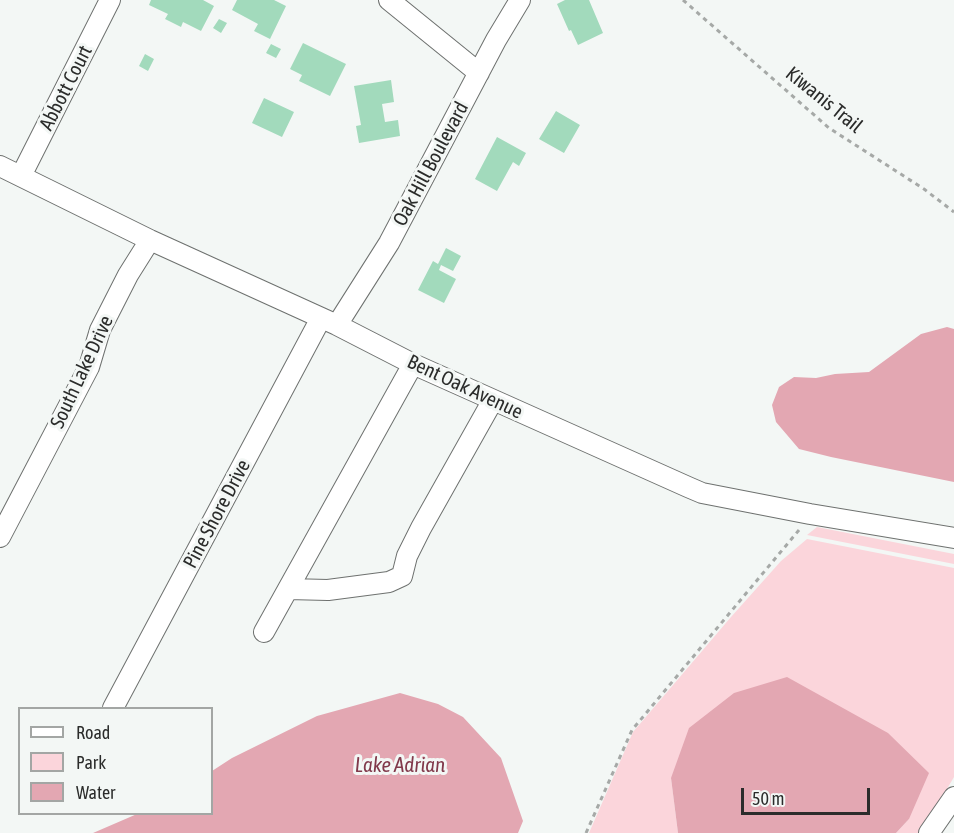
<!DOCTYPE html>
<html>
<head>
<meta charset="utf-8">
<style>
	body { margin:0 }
	#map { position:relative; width:954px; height:833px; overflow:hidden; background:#f3f7f5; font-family:"Asap Condensed",sans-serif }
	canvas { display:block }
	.legend { position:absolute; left:18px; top:707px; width:195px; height:108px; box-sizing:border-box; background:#f3f7f5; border:2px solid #a3a6a4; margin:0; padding:8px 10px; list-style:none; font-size:18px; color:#2b2c2b }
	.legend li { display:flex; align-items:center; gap:12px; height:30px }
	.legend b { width:30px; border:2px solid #a3a6a4 }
	.scale { position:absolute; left:741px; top:788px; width:129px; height:27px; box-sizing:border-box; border:3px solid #2b2c2b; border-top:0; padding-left:8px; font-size:18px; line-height:21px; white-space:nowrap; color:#2b2c2b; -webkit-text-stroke:4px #f3f7f5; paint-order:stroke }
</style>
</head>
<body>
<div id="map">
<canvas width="954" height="833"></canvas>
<ul class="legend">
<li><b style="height:8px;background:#fff"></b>Road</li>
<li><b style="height:16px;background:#fbd5db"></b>Park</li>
<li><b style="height:16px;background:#e3a7b2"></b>Water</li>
</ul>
<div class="scale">50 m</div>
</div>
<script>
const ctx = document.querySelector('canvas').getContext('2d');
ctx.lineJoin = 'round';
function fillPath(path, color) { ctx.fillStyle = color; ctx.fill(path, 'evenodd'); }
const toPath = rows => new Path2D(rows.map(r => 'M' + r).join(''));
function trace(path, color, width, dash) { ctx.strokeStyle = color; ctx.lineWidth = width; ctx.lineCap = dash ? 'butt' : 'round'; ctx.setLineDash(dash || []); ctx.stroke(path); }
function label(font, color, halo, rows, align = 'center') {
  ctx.font = font + ' "Asap Condensed",sans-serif'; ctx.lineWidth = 6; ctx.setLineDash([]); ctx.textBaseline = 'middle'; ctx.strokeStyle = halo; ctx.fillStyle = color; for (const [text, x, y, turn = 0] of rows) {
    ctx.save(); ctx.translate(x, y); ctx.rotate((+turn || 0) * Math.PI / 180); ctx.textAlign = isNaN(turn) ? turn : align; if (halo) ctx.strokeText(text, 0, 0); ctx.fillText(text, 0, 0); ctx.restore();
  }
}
const green = toPath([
	[817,527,954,554,954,564,807,535],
	[807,539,954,568,954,777,921,833,896,833,909,819,671,778,678,833,589,833,633,732,731,617,781,561]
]);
const water = toPath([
	[947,327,954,329,954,482,831,457,799,449,776,422,772,405,779,387,794,377,816,378,835,374,869,372,921,334],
	[787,677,888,733,929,773,909,819,896,833,678,833,671,778,689,728,734,693],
	[400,693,438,704,463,717,501,758,523,821,518,833,93,833,137,814,212,814,212,771,232,758,317,716]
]);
const building = toPath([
	[151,0,203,0,214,6,201,31,183,22,181,27,165,19,168,14,149,5],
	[237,0,274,0,286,6,270,39,254,31,258,24,232,10],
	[565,0,589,0,603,33,578,45,571,30,569,31,557,4],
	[219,19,227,23,221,33,213,28],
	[303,43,346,64,330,96,299,81,302,75,290,69],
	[271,44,281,49,276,58,266,53],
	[145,54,154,59,148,71,139,66],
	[391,80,394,102,382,104,385,122,398,120,400,136,359,143,356,126,361,125,354,86],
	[264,98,294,112,282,137,252,123],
	[556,111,580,125,564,153,539,139],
	[497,137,526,153,519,166,513,162,497,191,475,179],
	[446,248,461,256,453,271,441,265,439,270,456,279,444,303,418,290,433,261,438,264]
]);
const path = toPath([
	[683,0,829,128,924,189,954,212],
	[586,833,632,730,799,530]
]);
const minor = toPath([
	[389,0,479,73],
	[0,166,150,240,337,325,413,364,688,487,702,493,810,514,954,538],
	[21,176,110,0],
	[337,325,389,243,496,40,520,0],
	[0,537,89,367,100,330,128,275,150,240],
	[288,589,328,590,389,582,402,576,407,556,421,528,493,400],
	[264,632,413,364],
	[113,708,321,318],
	[929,833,954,797]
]);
const streetNames = [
	["Abbott Court",66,88,-63],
	["Kiwanis Trail",824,100,39],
	["Oak Hill Boulevard",431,164,-62],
	["South Lake Drive",82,372,-65],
	["Bent Oak Avenue",465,387,25],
	["Pine Shore Drive",217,514,-62]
];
const waterNames = [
	["Lake Adrian",400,765]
];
fillPath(green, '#fbd5db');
fillPath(water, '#e3a7b2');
fillPath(building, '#a2dabc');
trace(minor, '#6e716f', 22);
trace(path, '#a6a9a7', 3, [4.5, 4.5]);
trace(minor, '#fff', 20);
label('20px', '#2b2c2b', '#f3f7f5', streetNames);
label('italic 21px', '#81394b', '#f3f7f5', waterNames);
</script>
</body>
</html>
